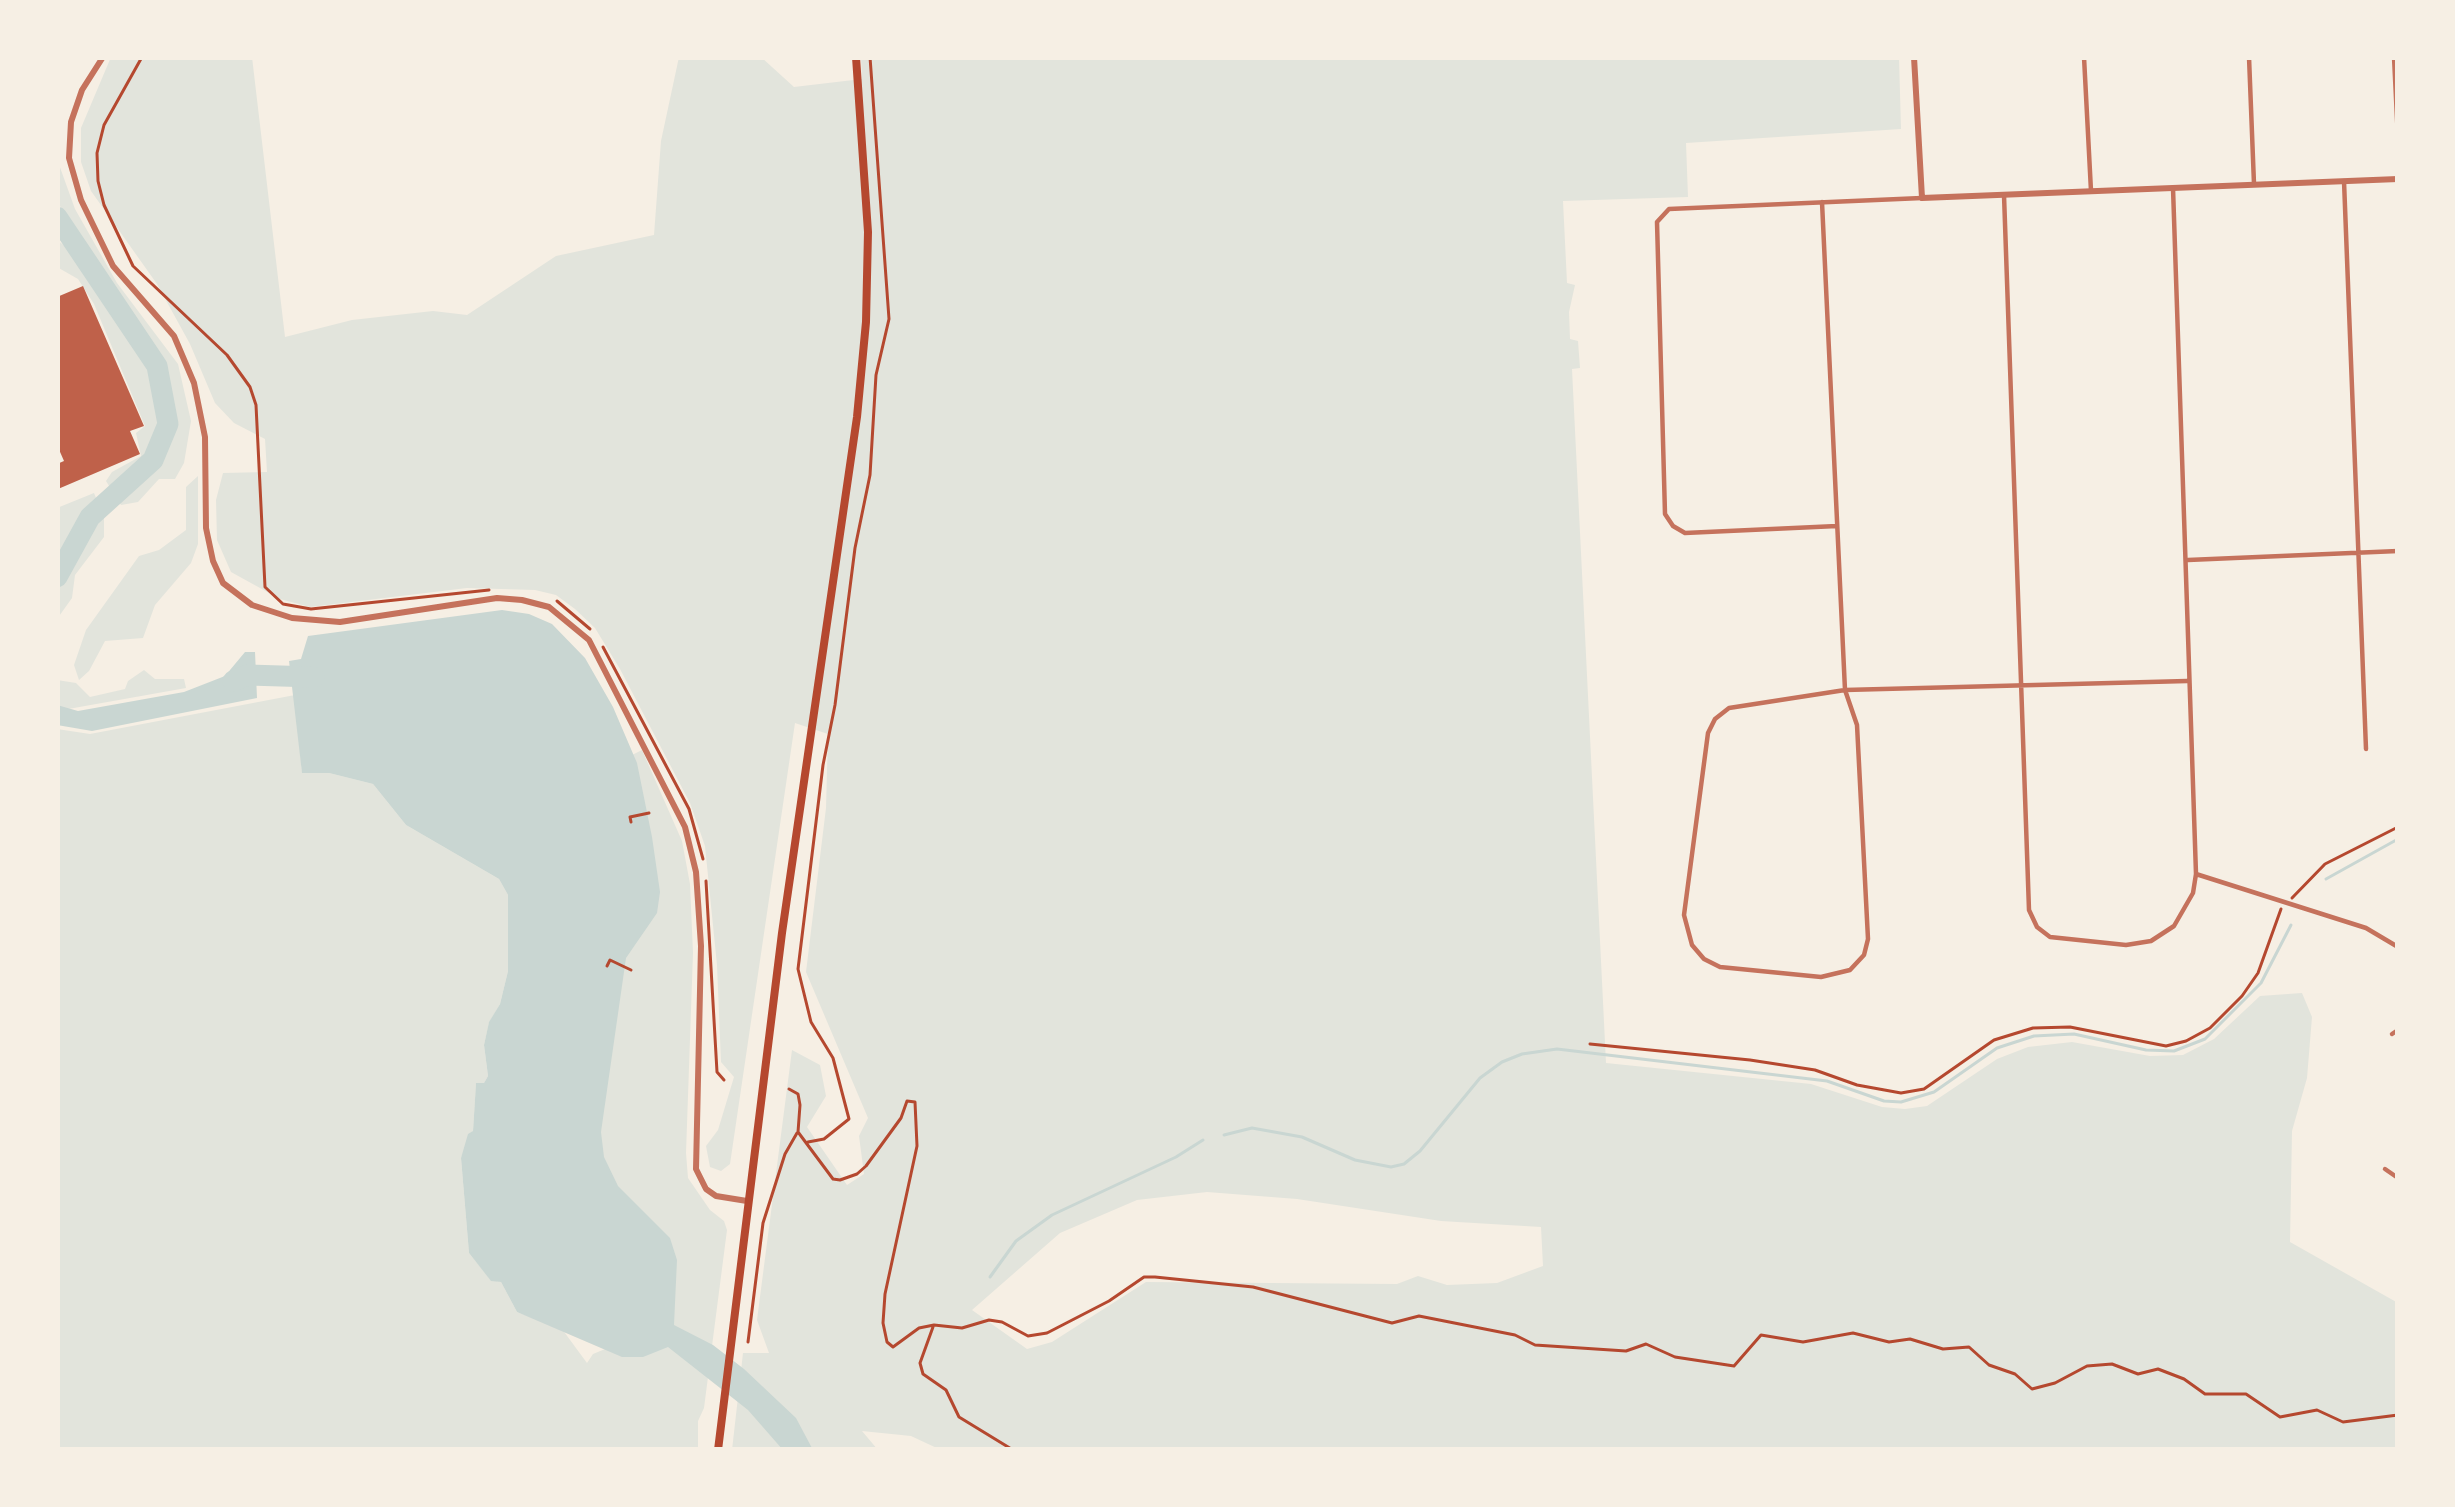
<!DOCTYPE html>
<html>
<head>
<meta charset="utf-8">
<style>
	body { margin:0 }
	#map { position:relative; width:2455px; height:1507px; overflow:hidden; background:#f6efe4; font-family:Jost,sans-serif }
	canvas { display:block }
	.frame { position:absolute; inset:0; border:60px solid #f6efe4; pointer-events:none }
</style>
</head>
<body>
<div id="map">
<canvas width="2455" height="1507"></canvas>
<div class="frame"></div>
</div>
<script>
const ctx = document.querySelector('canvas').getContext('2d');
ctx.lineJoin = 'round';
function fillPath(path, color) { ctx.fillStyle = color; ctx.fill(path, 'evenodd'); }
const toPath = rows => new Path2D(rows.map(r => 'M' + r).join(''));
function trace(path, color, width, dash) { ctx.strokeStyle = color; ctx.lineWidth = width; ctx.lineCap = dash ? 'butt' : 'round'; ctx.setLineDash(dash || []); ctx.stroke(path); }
const green = toPath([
	[111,57,252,57,285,337,352,320,433,311,467,315,556,256,654,235,661,141,679,57,761,57,794,87,862,79,861,57,1899,57,1901,129,1686,143,1688,197,1563,201,1567,283,1575,285,1569,312,1570,339,1578,341,1580,368,1572,369,1606,1063,1811,1084,1882,1107,1905,1109,1927,1106,1997,1059,2028,1047,2072,1042,2150,1056,2183,1055,2214,1039,2260,996,2302,993,2312,1017,2307,1078,2292,1131,2290,1242,2398,1303,2398,1450,941,1450,911,1436,862,1431,878,1450,732,1450,743,1353,769,1353,757,1320,792,1050,820,1065,826,1096,807,1127,847,1185,864,1174,859,1136,868,1118,806,972,826,808,828,734,795,723,730,1164,721,1171,710,1167,706,1146,718,1130,734,1077,721,1062,717,965,705,846,690,803,620,669,595,628,575,609,556,595,535,590,467,588,310,607,280,599,231,572,217,540,216,500,223,473,267,472,265,439,234,423,215,403,190,344,157,284,91,191,81,162,81,128],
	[1207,1192,1297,1199,1441,1221,1541,1227,1543,1266,1497,1283,1447,1285,1418,1276,1397,1284,1146,1282,1052,1342,1027,1349,972,1310,1060,1233,1137,1200],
	[57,159,75,209,117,283,178,364,191,421,184,463,175,479,159,479,138,502,121,505,106,481,112,472,141,456,136,433,145,426,94,304,78,279,57,267,57,240,77,255,108,306,124,322,129,317,82,249,57,200],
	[198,476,198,544,191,563,155,605,143,638,105,641,89,671,79,680,74,665,86,630,139,556,159,550,186,530,186,487],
	[94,493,104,517,104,537,75,575,72,598,57,619,57,508],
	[144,670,155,679,184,679,186,688,57,711,57,680,76,683,90,697,125,689,128,681],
	[295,695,302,772,329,773,373,784,406,825,499,879,508,895,508,971,500,1004,489,1023,484,1045,488,1076,484,1083,476,1084,473,1131,461,1158,469,1253,491,1280,501,1282,517,1312,562,1329,587,1363,593,1354,610,1347,592,1162,628,757,642,750,682,841,690,884,693,953,686,1153,688,1178,710,1210,724,1221,727,1230,704,1408,698,1421,698,1450,57,1450,57,729,90,734]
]);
const water = toPath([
	[502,610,529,614,552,624,585,658,613,707,637,763,652,837,660,892,657,913,626,958,601,1132,604,1157,618,1186,670,1238,677,1260,674,1325,713,1345,744,1369,796,1418,813,1450,783,1450,748,1410,668,1347,643,1357,622,1357,517,1312,501,1282,491,1281,469,1253,461,1158,468,1134,473,1131,476,1083,484,1083,488,1076,484,1045,489,1022,500,1004,508,971,508,895,499,879,406,825,373,784,329,773,302,773,289,661,301,659,308,636],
	[245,652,255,652,257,698,92,731,57,725,57,705,78,711,184,692,225,676]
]);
const stream = toPath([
	[2326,879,2398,839],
	[1224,1135,1252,1128,1302,1137,1355,1160,1391,1167,1404,1164,1420,1151,1480,1078,1502,1062,1522,1054,1557,1049,1827,1081,1884,1101,1901,1102,1934,1092,1997,1048,2034,1036,2074,1034,2146,1050,2174,1051,2205,1039,2261,983,2291,925],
	[990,1277,1016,1241,1052,1215,1176,1157,1203,1140]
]);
const river = toPath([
	[57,217,157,366,168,424,153,460,90,517,57,577],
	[233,681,248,675,314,677]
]);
const building = toPath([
	[83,286,144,426,130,431,140,454,58,489,57,464,64,461,57,445,57,297]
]);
const path = toPath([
	[142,57,104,125,97,153,98,181,104,205,133,266,227,355,250,387,256,405,265,587,283,604,311,609,489,590],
	[557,601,590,629],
	[603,647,689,809,703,859],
	[631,822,630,817,649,813],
	[706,881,717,1072,724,1080],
	[2292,898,2325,864,2398,827],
	[607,966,610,960,631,970],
	[1590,1044,1750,1060,1815,1070,1857,1085,1901,1093,1924,1089,1994,1040,2033,1028,2070,1027,2166,1046,2186,1041,2210,1028,2242,996,2258,973,2281,909],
	[789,1089,798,1094,800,1105,798,1132,833,1179,840,1180,857,1174,866,1166,901,1118,907,1101,915,1102,917,1146,885,1294,883,1323,887,1342,893,1347,919,1328,934,1325,962,1328,989,1320,1002,1322,1028,1336,1047,1333,1109,1301,1144,1277,1155,1277,1253,1287,1392,1323,1419,1316,1515,1335,1535,1345,1626,1351,1646,1344,1675,1357,1734,1366,1761,1335,1803,1342,1853,1333,1889,1342,1910,1339,1943,1349,1969,1347,1989,1365,2015,1374,2032,1389,2055,1383,2087,1366,2112,1364,2138,1374,2158,1369,2184,1379,2205,1394,2246,1394,2280,1417,2317,1410,2343,1422,2398,1415],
	[808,1142,824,1139,849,1119,833,1058,811,1022,798,969,823,765,835,705,855,548,870,475,876,375,889,319,870,57],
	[933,1327,920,1363,923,1374,946,1390,959,1417,1013,1450],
	[748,1342,763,1223,785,1154,797,1133]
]);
const minor = toPath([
	[2084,57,2091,191],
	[2249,57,2254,184],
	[2394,57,2398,139],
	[2344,181,2366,749],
	[2004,195,2029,910,2037,927,2050,937,2126,945,2151,941,2174,926,2193,893,2196,874,2173,188],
	[1822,202,1845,690,1857,725,1868,939,1864,955,1850,970,1821,977,1720,967,1704,959,1692,945,1684,915,1708,733,1715,719,1729,708,1845,690,2187,681],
	[1837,526,1685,533,1673,526,1665,514,1657,222,1669,209,1922,198],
	[2188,560,2398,551],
	[2196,874,2366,928,2398,947],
	[2392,1034,2398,1030],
	[2385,1169,2398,1178]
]);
const tertiary = toPath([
	[103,57,82,90,71,122,69,158,81,200,113,266,174,336,194,383,205,437,206,528,213,561,223,583,252,605,292,618,340,622,497,598,522,600,549,607,589,640,685,827,696,872,701,946,696,1169,706,1189,716,1196,747,1201],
	[1914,57,1922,198,2398,179]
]);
const primary = toPath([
	[718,1450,782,933,857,417,866,322,868,232,856,57]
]);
fillPath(green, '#e2e4dc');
fillPath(water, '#c9d6d2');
trace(stream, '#c9d6d2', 3);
trace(river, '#c9d6d2', 21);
fillPath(building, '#bf614a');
trace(path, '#b5482f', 3);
trace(minor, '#c5725c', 4.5);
trace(tertiary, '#c5725c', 6);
trace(primary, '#b5482f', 8);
</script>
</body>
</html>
